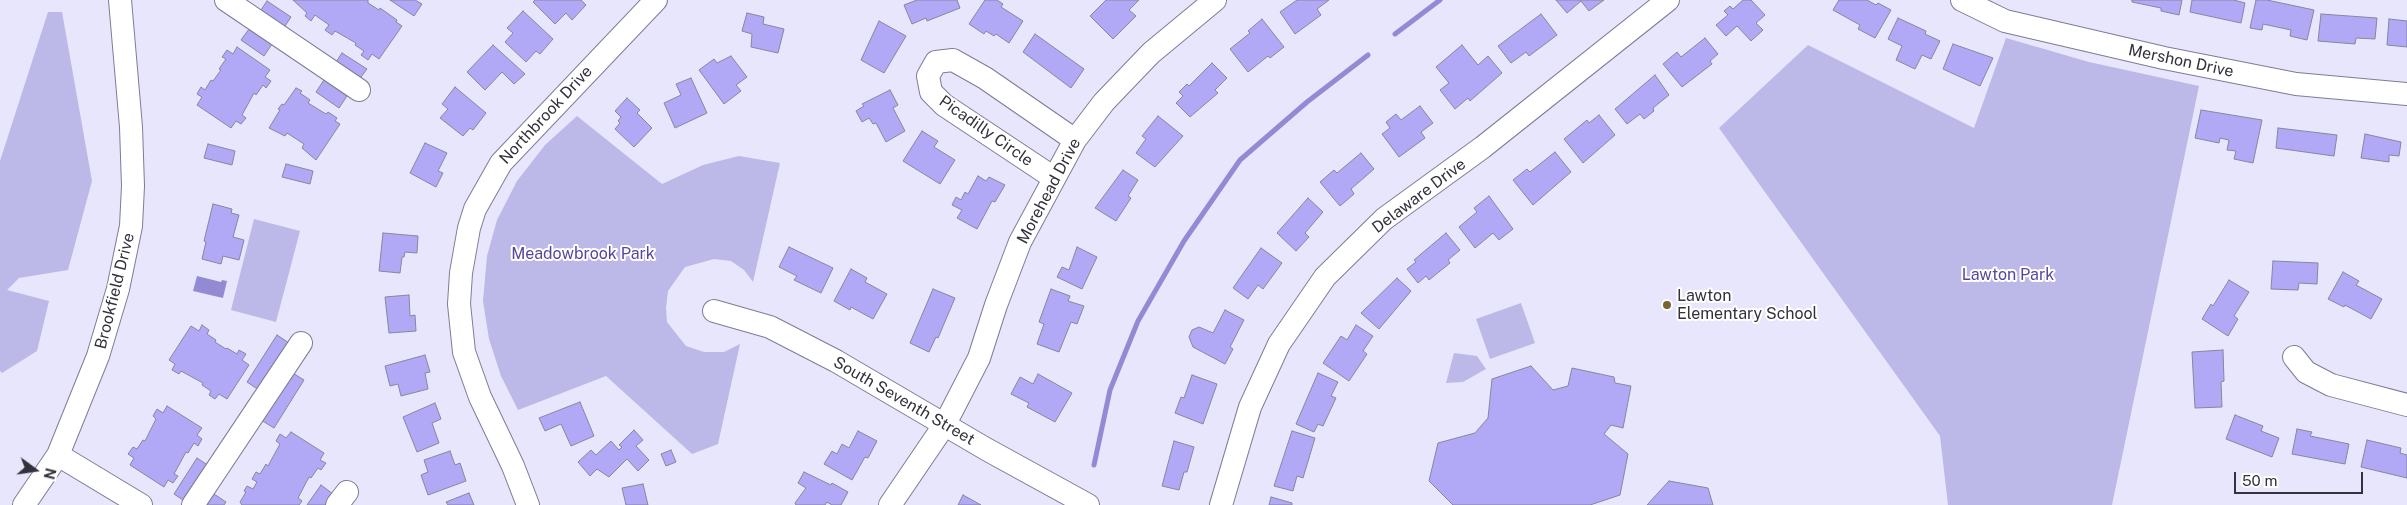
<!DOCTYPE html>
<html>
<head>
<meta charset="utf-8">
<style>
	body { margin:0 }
	#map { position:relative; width:2407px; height:505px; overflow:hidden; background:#e8e6fd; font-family:"Public Sans",sans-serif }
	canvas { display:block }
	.north { position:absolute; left:10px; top:445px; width:50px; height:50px; -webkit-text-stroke:4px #fff; paint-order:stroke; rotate:104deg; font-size:14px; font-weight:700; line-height:20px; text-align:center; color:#32313c }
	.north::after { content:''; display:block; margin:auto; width:18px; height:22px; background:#32313c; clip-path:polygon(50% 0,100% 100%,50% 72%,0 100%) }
	.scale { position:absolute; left:2234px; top:472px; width:129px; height:22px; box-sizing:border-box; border:2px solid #32313c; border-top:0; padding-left:6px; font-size:15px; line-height:18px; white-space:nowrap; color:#32313c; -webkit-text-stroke:4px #fff; paint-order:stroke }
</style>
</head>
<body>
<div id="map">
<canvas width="2407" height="505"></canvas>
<div class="north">N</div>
<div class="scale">50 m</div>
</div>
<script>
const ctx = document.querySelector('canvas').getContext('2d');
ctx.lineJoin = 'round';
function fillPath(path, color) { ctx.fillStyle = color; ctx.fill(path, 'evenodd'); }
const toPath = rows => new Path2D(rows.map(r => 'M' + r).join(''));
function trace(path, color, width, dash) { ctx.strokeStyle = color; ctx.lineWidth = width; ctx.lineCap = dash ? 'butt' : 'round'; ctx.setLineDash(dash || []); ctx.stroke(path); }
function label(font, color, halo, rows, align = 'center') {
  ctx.font = font + ' "Public Sans",sans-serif'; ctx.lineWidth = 4; ctx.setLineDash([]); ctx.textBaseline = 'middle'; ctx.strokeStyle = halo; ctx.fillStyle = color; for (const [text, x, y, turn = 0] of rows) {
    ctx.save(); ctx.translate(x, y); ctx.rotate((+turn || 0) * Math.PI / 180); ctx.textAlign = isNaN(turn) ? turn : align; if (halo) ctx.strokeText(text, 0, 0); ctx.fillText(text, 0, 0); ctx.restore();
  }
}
const green = toPath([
	[48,12,62,12,92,181,68,270,19,278,7,290,49,301,37,351,2,373,0,371,0,161],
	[2006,38,2089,62,2199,86,2112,505,1948,505,1940,436,1719,128,1808,45,1974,128],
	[577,116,662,184,703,165,739,156,780,163,753,282,744,270,731,261,714,259,685,267,668,291,666,308,667,322,686,346,704,352,724,352,740,344,718,444,692,454,606,376,518,410,501,376,489,339,483,301,487,256,497,220,517,181,545,145],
	[254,219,300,231,276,322,231,310],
	[1521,303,1535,343,1490,359,1476,319],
	[1454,353,1477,356,1486,369,1463,382,1446,383]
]);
const water = toPath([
	[197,276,221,282,222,280,227,281,223,298,193,291]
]);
const stream = toPath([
	[1395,34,1440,0],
	[1094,465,1110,390,1138,321,1184,241,1240,160,1307,102,1368,55]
]);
const building = toPath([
	[293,0,368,0,368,3,379,10,380,8,397,20,396,22,402,26,379,59,372,54,368,60,361,55,364,51,355,45,356,43,335,31,332,35,325,30,329,25,315,15,311,21,305,16,307,13,293,0],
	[390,0,415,0,422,4,414,16,390,0],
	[535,0,581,0,586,5,572,20,566,13,555,24,533,2,535,0],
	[917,0,957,0,960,8,927,21,926,18,912,24,904,5,917,0],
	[985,0,997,0,1003,4,1001,7,1023,21,1009,43,996,34,994,36,986,31,984,34,969,24,985,0],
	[1106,0,1139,0,1129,10,1136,16,1113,39,1090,16,1106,0],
	[1297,0,1329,0,1317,9,1321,15,1295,34,1280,12,1297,0],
	[1556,0,1604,0,1589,11,1581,1,1567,13,1556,0],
	[1743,0,1751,0,1765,15,1756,23,1763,30,1751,41,1737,26,1726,36,1716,25,1728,15,1724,11,1730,6,1733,9,1743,0],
	[1839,0,1867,0,1876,5,1878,3,1891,10,1875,38,1858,29,1860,25,1833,10,1839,0],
	[2132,0,2182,0,2179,15,2161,11,2161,8,2132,2,2132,0],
	[2192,0,2234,0,2245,3,2241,23,2190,12,2192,0],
	[2256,0,2267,0,2314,10,2307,40,2290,36,2291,30,2263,24,2262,30,2250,28,2256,0],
	[267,1,291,17,283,29,259,13,267,1],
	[523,11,553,39,540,54,536,51,526,62,505,42,513,33,507,28,523,11],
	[747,13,764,17,763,24,784,29,778,53,751,47,752,34,742,31,747,13],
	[1541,14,1557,35,1529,56,1526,52,1511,63,1498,46,1541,14],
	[2321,14,2377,18,2375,39,2356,38,2355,44,2318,41,2321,14],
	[1898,18,1926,31,1925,34,1940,41,1931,59,1922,55,1915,69,1896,60,1902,46,1888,39,1898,18],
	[1262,19,1284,47,1270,58,1268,56,1248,72,1230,49,1250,33,1248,31,1262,19],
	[2389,19,2407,21,2407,47,2387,45,2389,19],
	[879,21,906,36,884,73,861,60,879,21],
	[249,29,272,44,264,56,241,40,249,29],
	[1035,34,1084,69,1071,88,1023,52,1035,34],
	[1705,38,1718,54,1710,61,1712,64,1682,87,1663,64,1677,52,1681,57,1705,38],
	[1953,44,1993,58,1980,86,1943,69,1953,44],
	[493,45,525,74,514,84,502,72,485,90,467,72,493,45],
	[1462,45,1478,65,1488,56,1502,73,1470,101,1468,98,1455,109,1440,90,1449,83,1436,67,1462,45],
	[237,47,270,70,265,77,271,81,266,88,263,85,256,95,254,93,242,115,246,118,241,124,236,121,231,128,197,105,202,97,197,94,201,87,205,90,211,80,213,81,221,70,219,69,226,59,222,57,227,50,233,54,237,47],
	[342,53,367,69,358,81,334,65,342,53],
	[731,56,747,77,736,85,741,91,724,104,699,70,714,59,717,63,731,56],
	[1212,63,1227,78,1215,90,1218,93,1190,117,1176,103,1183,96,1179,92,1187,84,1189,86,1212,63],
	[1655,75,1669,95,1653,108,1654,111,1644,119,1640,114,1627,124,1615,109,1655,75],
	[691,78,707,113,675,128,664,103,681,95,676,84,691,78],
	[324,80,347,96,339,108,316,92,324,80],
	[455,87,486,113,473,130,470,128,463,136,440,118,448,109,442,104,455,87],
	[296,88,302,91,300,93,310,100,308,103,326,114,328,112,337,118,335,121,340,124,316,160,302,148,304,144,287,133,285,136,269,128,280,110,278,109,282,104,284,105,296,88],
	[890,90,898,105,893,108,905,131,886,142,876,123,873,124,869,118,862,122,856,111,864,106,862,104,890,90],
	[627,98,640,110,637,113,652,128,634,147,615,129,620,123,618,121,621,117,615,111,627,98],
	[1420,106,1433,123,1421,132,1425,138,1399,157,1382,134,1390,128,1386,122,1396,114,1401,120,1420,106],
	[2201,110,2262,120,2253,163,2234,159,2236,151,2227,150,2229,140,2220,138,2219,143,2195,138,2201,110],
	[1599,115,1615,135,1583,163,1564,139,1587,120,1589,123,1599,115],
	[1158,116,1183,136,1155,167,1136,153,1146,139,1142,136,1158,116],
	[2278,128,2337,135,2334,156,2276,148,2278,128],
	[922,131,938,141,934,147,955,160,940,184,903,161,922,131],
	[2365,134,2401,142,2399,156,2389,155,2389,162,2361,158,2365,134],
	[425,143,447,153,438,171,443,173,436,187,410,173,425,143],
	[208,144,235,151,232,165,204,158,208,144],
	[1555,152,1571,172,1533,205,1513,180,1527,169,1530,172,1555,152],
	[1361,153,1374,169,1351,189,1354,194,1340,206,1320,182,1334,170,1337,173,1361,153],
	[286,164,313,171,310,184,282,177,286,164],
	[1123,170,1138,180,1128,196,1131,198,1116,221,1095,208,1123,170],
	[978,176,986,181,989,177,1005,185,995,202,992,201,977,229,957,218,962,210,952,205,956,197,961,200,965,192,968,194,978,176],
	[1489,196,1513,229,1499,240,1493,233,1475,248,1459,227,1477,212,1474,208,1489,196],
	[1308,198,1323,212,1305,233,1309,237,1296,251,1277,233,1308,198],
	[213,204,232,209,231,213,239,215,233,237,244,240,239,260,223,256,221,264,202,259,206,242,204,241,213,204],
	[383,233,418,236,417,253,405,252,404,257,402,257,400,273,379,271,383,233],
	[1446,233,1460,250,1448,260,1450,263,1429,280,1426,276,1418,283,1407,269,1416,262,1414,260,1446,233],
	[789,247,833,268,821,293,794,280,797,276,779,267,789,247],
	[1077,247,1097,257,1082,289,1057,277,1062,267,1069,270,1077,247],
	[1261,248,1282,263,1263,289,1258,285,1248,299,1233,288,1261,248],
	[2273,261,2318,263,2317,284,2299,283,2298,290,2271,289,2273,261],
	[851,269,867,278,865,282,887,294,873,319,851,307,850,310,834,301,851,269],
	[2343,272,2359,281,2356,285,2382,299,2371,319,2345,305,2344,307,2328,299,2343,272],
	[1397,278,1411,291,1379,329,1361,313,1397,278],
	[2229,280,2249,292,2234,316,2238,319,2228,336,2202,319,2211,304,2213,306,2229,280],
	[933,289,955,298,938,338,936,337,929,352,910,343,933,289],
	[1051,289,1070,296,1068,301,1084,306,1077,324,1071,322,1059,352,1037,344,1044,324,1039,322,1051,289],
	[409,295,410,316,415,315,416,331,389,333,385,297,409,295],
	[1225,310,1244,320,1230,347,1233,349,1225,364,1193,347,1189,337,1192,330,1199,327,1213,333,1225,310],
	[202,325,209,330,207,334,216,340,215,342,226,349,227,348,237,354,239,350,246,354,242,360,249,365,227,399,219,394,215,399,209,395,211,391,202,385,203,383,181,371,179,374,172,370,175,364,169,360,191,326,199,331,202,325],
	[1356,325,1373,336,1363,351,1367,354,1349,381,1323,363,1341,336,1347,340,1356,325],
	[277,335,289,343,259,390,247,382,277,335],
	[2223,350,2224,381,2221,382,2222,407,2195,408,2192,352,2223,350],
	[425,355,430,372,425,373,428,389,401,396,398,384,390,386,385,366,425,355],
	[1531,366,1553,390,1568,386,1572,368,1614,377,1615,383,1631,386,1623,428,1611,425,1604,434,1628,454,1620,495,1590,505,1453,505,1429,481,1438,443,1475,433,1488,418,1492,379,1531,366],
	[291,372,304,380,274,428,261,420,291,372],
	[1318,373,1338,382,1331,396,1336,398,1323,426,1318,424,1314,432,1296,424,1318,373],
	[1038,374,1072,393,1055,422,1027,407,1029,403,1011,394,1020,377,1033,384,1038,374],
	[1192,375,1217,384,1203,424,1175,413,1181,397,1184,398,1192,375],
	[580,402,594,436,571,446,561,424,545,431,539,418,580,402],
	[435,403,441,419,432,423,439,443,417,452,403,417,435,403],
	[167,406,202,428,197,435,202,439,198,446,194,443,188,453,186,452,174,474,178,476,173,483,168,480,164,487,130,465,134,458,128,454,133,447,137,449,143,440,145,441,156,419,153,416,157,409,163,413,167,406],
	[2235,415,2263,426,2261,431,2279,438,2272,457,2226,439,2235,415],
	[2297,429,2312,432,2310,436,2349,444,2345,464,2292,454,2297,429],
	[634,430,643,440,636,446,649,460,638,471,627,459,609,477,597,469,590,476,578,462,591,450,596,455,611,441,619,450,622,447,619,445,634,430],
	[858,431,877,441,868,458,865,457,852,480,824,464,832,451,837,454,842,444,849,448,858,431],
	[1292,431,1315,438,1303,478,1297,476,1293,491,1274,486,1292,431],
	[291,432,324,453,320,460,326,463,321,470,318,468,311,478,309,477,298,498,302,501,299,505,242,505,240,502,246,492,244,491,247,486,253,489,257,482,252,479,256,472,260,474,266,464,268,466,280,444,276,441,280,434,286,438,291,432],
	[2367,440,2401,448,2400,453,2407,455,2407,478,2361,467,2367,440],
	[1174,441,1194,447,1187,472,1184,472,1179,490,1162,486,1174,441],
	[671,450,676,462,666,466,661,454,671,450],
	[450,451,455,465,460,463,466,481,428,495,421,475,428,472,424,460,450,451],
	[197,458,209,466,186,502,174,494,197,458],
	[804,472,831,485,832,483,848,492,841,505,832,505,827,502,825,505,796,505,795,503,806,488,798,483,804,472],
	[1669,481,1708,488,1713,505,1647,505,1669,481],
	[643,484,648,505,626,505,622,488,643,484],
	[321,485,333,494,325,505,307,505,321,485],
	[469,493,474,505,448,505,446,502,469,493],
	[214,494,226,502,224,505,207,505,214,494],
	[963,495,981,505,958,505,963,495],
	[1271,497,1292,503,1292,505,1269,505,1271,497]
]);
const minor = toPath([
	[226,0,359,90],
	[1962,0,2005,21,2164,58,2296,84,2407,94],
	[1054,178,944,105,931,92,928,76,936,62,953,60,985,78,1075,140],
	[714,311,770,327,836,361,986,449,1088,505],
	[2294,357,2306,372,2331,385,2407,405],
	[58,455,141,505],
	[24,505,58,455,98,356,118,289,131,226,133,186,131,127,120,0],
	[193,505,301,343],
	[337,505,347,492],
	[528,505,513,466,480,397,464,352,459,304,461,273,469,228,475,209,501,163,656,0],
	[890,505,945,424,979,358,996,305,1020,242,1075,140,1104,102,1151,53,1215,0],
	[1221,505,1250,407,1279,344,1325,277,1384,219,1483,147,1668,0]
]);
const markers = [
	[1667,305,5,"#7d6234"]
];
const streetNames = [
	["Mershon Drive",2181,61,12],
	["Northbrook Drive",546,115,-47],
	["Picadilly Circle",986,131,35],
	["Morehead Drive",1049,191,-62],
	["Delaware Drive",1419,196,-37],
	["Brookfield Drive",115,291,-76],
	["South Seventh Street",904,401,30]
];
const parkNames = [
	["Meadowbrook Park",583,254],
	["Lawton Park",2008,275]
];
const poiNames = [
	["Lawton",1677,296],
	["Elementary School",1677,314]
];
fillPath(green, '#bcb8e8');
fillPath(water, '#938ad4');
trace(stream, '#938ad4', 5);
fillPath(building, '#b2a9f6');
trace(building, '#87859f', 1);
trace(minor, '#7e7c96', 24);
trace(minor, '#fff', 22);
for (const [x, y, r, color] of markers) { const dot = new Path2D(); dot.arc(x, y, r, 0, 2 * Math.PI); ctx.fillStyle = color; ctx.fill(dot); trace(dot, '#fff', 2); }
label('16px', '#32313c', '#fff', streetNames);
label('16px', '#57469e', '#fff', parkNames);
label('16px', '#32313c', '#fff', poiNames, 'left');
</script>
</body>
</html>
